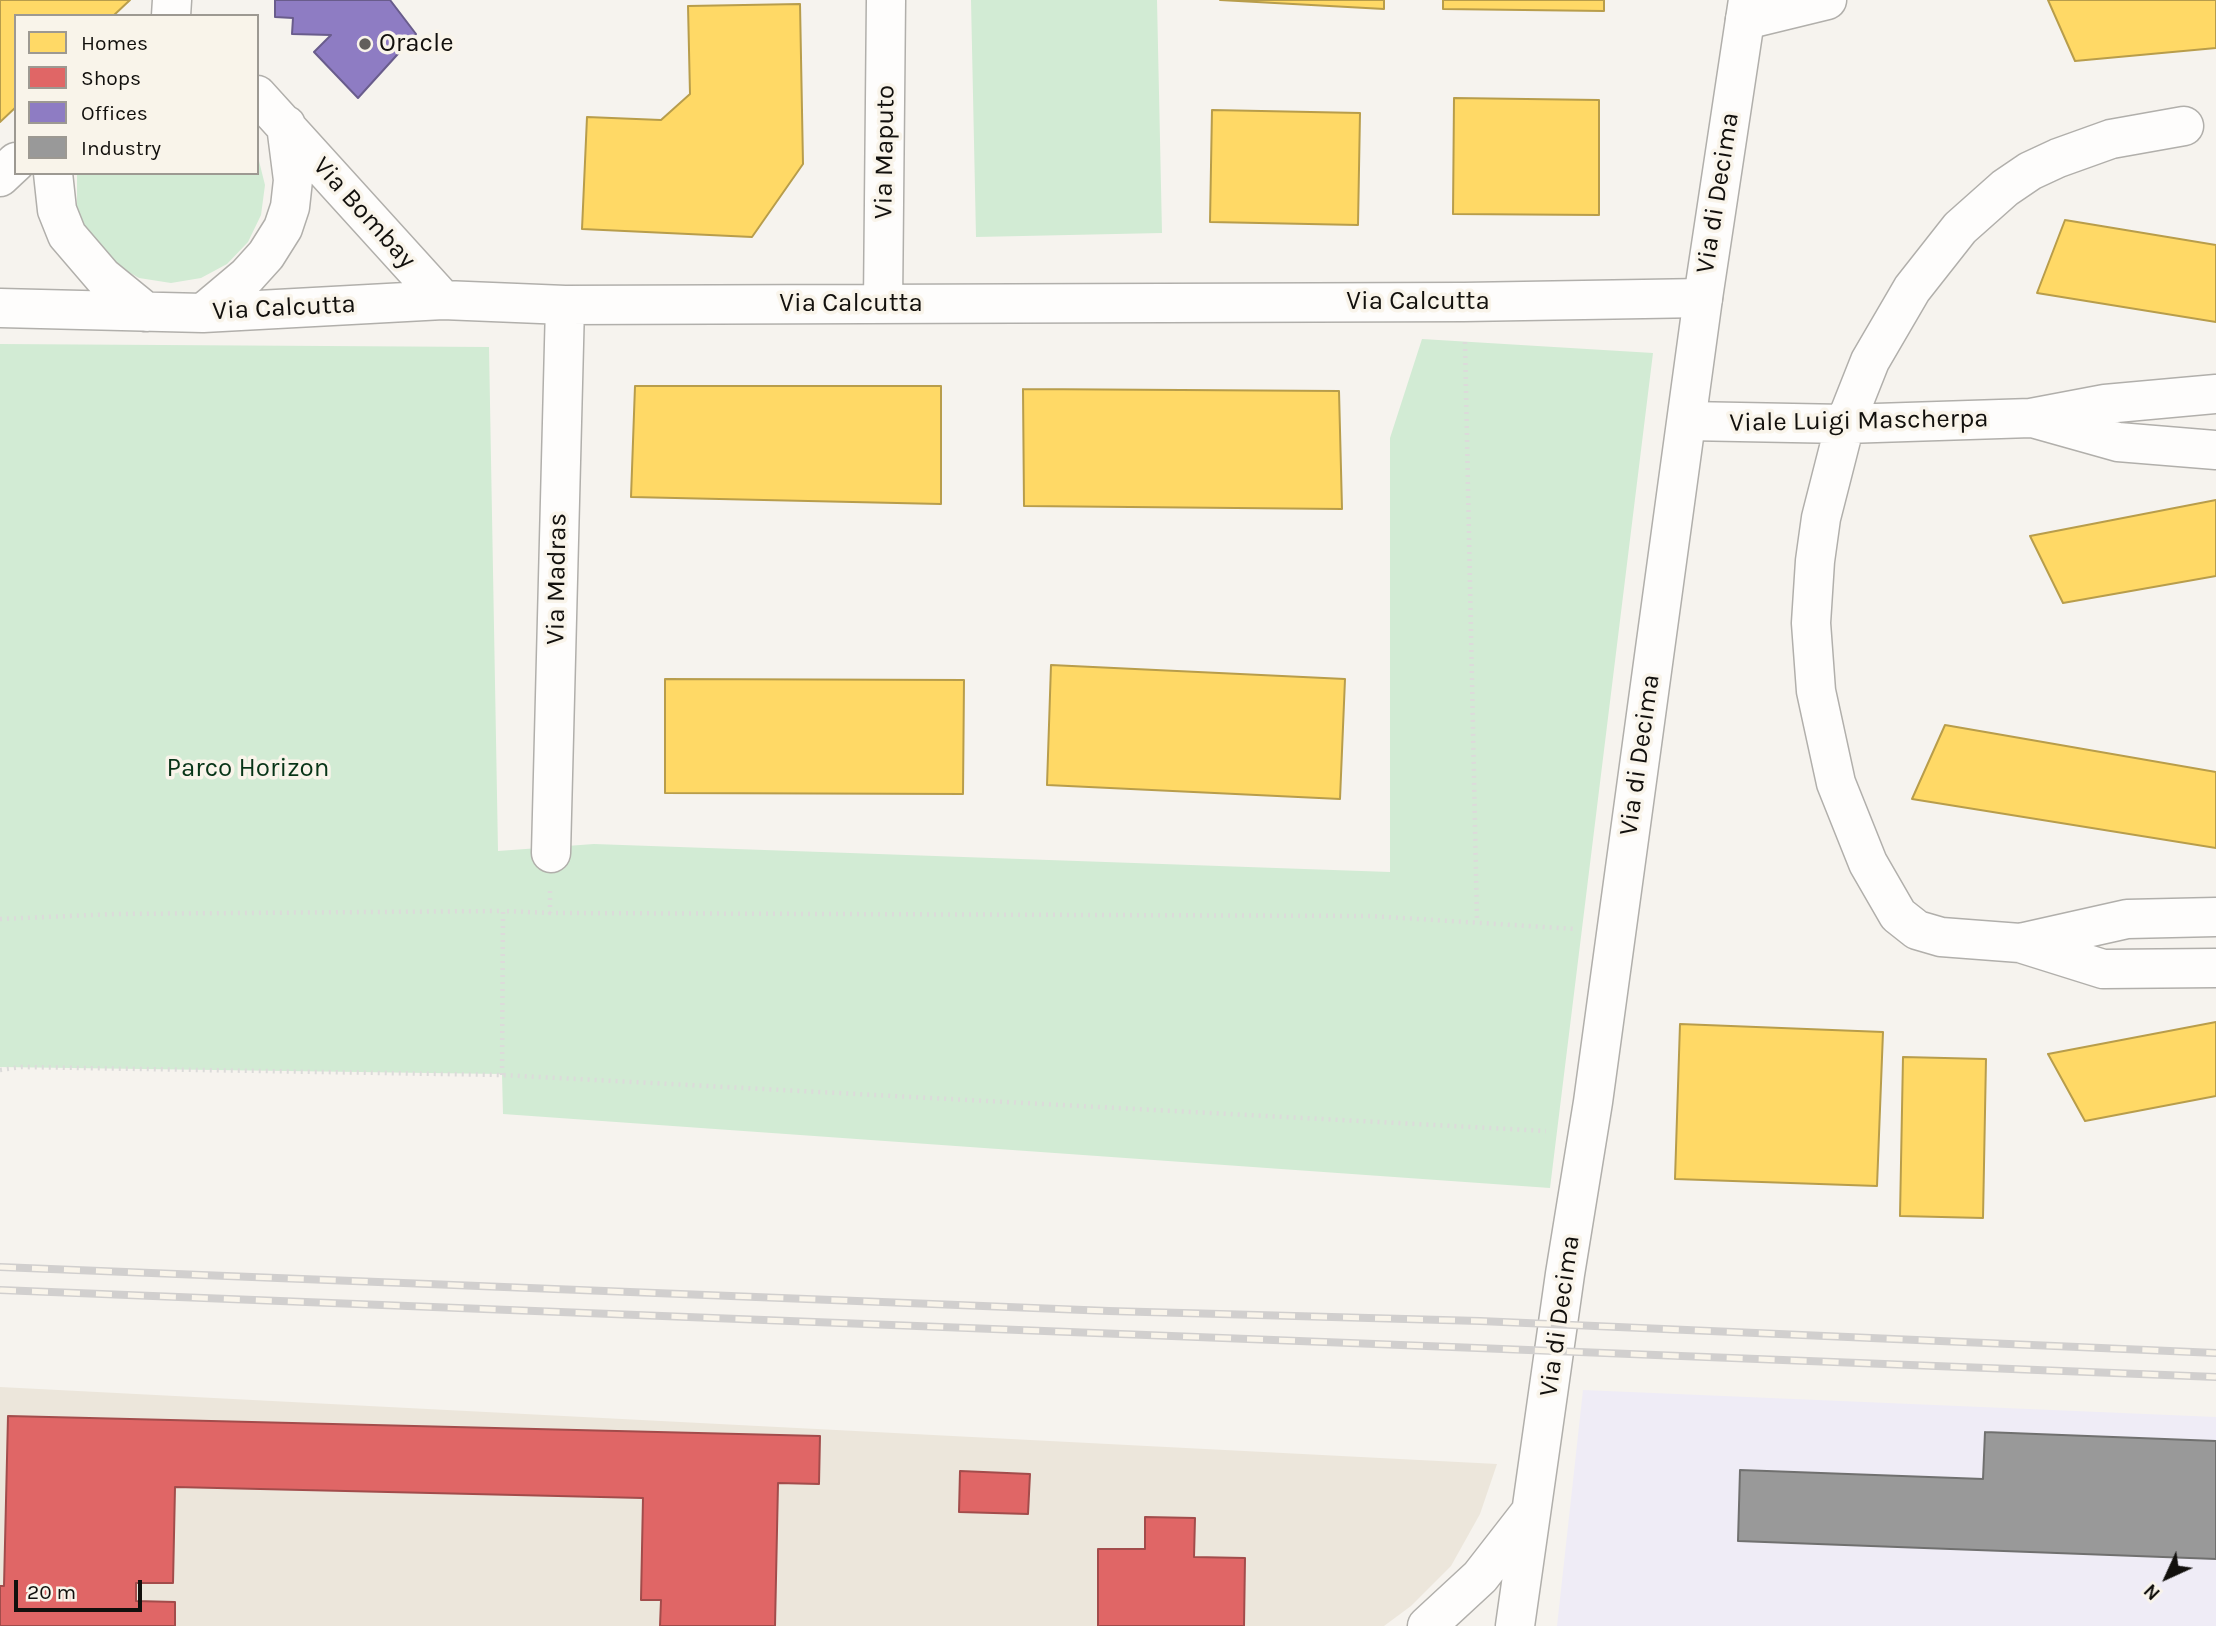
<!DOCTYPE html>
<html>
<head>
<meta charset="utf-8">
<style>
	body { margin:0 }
	#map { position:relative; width:2216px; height:1626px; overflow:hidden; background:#f6f3ee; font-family:Karla,sans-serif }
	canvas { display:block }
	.legend { position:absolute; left:14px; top:14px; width:245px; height:161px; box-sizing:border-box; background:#f9f4ea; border:2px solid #9d9992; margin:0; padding:9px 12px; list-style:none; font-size:21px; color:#12100d }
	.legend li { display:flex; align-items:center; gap:14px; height:35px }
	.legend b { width:35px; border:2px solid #9d9992 }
	.north { position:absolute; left:2132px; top:1542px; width:70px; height:70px; -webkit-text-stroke:5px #f9f4ea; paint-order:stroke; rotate:225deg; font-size:19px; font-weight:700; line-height:28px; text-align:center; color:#12100d }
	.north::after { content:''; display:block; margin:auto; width:24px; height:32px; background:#12100d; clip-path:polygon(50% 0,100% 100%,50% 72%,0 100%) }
	.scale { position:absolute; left:14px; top:1580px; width:128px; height:32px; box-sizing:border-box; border:4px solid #12100d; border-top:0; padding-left:9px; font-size:21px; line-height:24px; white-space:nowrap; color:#12100d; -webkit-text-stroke:5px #f9f4ea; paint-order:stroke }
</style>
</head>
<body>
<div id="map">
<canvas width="2216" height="1626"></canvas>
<ul class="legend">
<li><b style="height:19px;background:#ffd966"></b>Homes</li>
<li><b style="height:19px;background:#e06666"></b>Shops</li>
<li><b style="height:19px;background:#8e7cc3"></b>Offices</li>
<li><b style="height:19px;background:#999"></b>Industry</li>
</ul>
<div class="north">N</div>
<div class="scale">20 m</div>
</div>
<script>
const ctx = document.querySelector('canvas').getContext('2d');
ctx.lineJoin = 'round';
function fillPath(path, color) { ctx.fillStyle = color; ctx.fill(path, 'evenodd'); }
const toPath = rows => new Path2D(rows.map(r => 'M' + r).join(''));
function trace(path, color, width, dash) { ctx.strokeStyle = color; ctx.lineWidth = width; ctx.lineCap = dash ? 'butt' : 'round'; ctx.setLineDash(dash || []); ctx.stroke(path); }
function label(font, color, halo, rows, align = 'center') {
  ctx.font = font + ' Karla,sans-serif'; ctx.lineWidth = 7; ctx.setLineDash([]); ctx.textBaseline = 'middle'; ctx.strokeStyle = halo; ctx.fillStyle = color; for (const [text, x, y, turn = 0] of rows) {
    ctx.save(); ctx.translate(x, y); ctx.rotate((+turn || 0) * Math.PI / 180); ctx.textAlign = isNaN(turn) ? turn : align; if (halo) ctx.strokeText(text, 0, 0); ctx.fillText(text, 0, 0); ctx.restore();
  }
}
const built = toPath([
	[0,1387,1497,1464,1480,1514,1451,1566,1411,1606,1384,1626,0,1626]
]);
const industrial = toPath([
	[1583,1390,2216,1417,2216,1626,1557,1626]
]);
const green = toPath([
	[971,0,1157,0,1162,233,976,237],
	[257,153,265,185,261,215,248,242,227,264,201,278,171,283,139,278,111,262,89,238,77,207,77,173,257,173],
	[1422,339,1653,353,1550,1188,503,1114,502,1074,0,1067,0,344,489,347,498,851,594,844,1390,872,1390,438]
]);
const homes = toPath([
	[0,0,130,0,113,16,16,16,16,107,0,122,0,0],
	[1220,0,1384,0,1384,9,1220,0],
	[1443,0,1604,0,1604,11,1443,9,1443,0],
	[2048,0,2216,0,2216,48,2075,61,2048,0],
	[800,4,803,164,752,237,582,229,587,117,661,120,690,94,688,6,800,4],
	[1454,98,1599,100,1599,215,1453,214,1454,98],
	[1212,110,1360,113,1358,225,1210,222,1212,110],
	[2065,220,2216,245,2216,322,2037,293,2065,220],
	[635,386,941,386,941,504,631,497,635,386],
	[1023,389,1339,391,1342,509,1024,506,1023,389],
	[2216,500,2216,576,2063,603,2030,536,2216,500],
	[1051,665,1345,679,1340,799,1047,785,1051,665],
	[665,679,964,680,963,794,665,793,665,679],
	[1945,725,2216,772,2216,848,1912,799,1945,725],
	[2216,1022,2216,1096,2085,1121,2048,1054,2216,1022],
	[1680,1024,1883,1032,1877,1186,1675,1179,1680,1024],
	[1903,1057,1986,1059,1983,1218,1900,1216,1903,1057]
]);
const shops = toPath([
	[8,1416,820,1436,819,1484,778,1483,775,1626,660,1626,661,1600,641,1600,643,1498,175,1487,173,1583,136,1583,136,1601,175,1602,175,1626,0,1626,0,1586,4,1586,8,1416],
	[960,1471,1030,1474,1028,1514,959,1512,960,1471],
	[1145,1517,1195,1518,1194,1557,1245,1558,1244,1626,1098,1626,1098,1549,1145,1549,1145,1517]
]);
const offices = toPath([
	[275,0,390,0,416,34,358,98,314,52,331,35,292,34,293,18,275,17,275,0]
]);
const industry = toPath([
	[1985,1432,2216,1441,2216,1559,1738,1541,1740,1470,1983,1479,1985,1432]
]);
const path = toPath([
	[1465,342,1477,922],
	[550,891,550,913,1371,916,1576,929],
	[0,919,115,914,503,911],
	[0,1070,21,1067,502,1075,1546,1131],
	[502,1075,503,911,550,913]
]);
const minor = toPath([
	[171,16,172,0],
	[1745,20,1827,0],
	[257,95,443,300],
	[53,173,57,210,67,235,103,277,146,312],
	[0,177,16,162],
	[883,304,886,0],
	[0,308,203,313,443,300,565,305,1464,302,1703,298],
	[203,313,247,276,266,255,283,228,290,207,293,180,286,125],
	[2036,419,2118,442,2216,450],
	[1687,421,1845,424,2031,418,2105,404,2216,394],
	[551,853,565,305],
	[2216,917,2127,919,2020,943,2103,969,2216,968],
	[2020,943,1941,937,1917,930,1898,915,1868,863,1836,783,1816,691,1811,623,1815,561,1821,518,1845,424,1870,361,1912,289,1960,228,2005,188,2030,171,2058,158,2111,139,2184,126]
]);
const tertiary = toPath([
	[1427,1626,1480,1577,1529,1514],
	[1515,1626,1565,1274,1593,1102,1703,298,1748,0]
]);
const rail = toPath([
	[0,1267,1109,1311,1480,1321,2216,1353],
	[0,1290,2216,1377]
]);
const markers = [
	[365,44,7,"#625f5c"]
];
const poiNames = [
	["Oracle",379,44]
];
const streetNames = [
	["Via Maputo",885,152,-89],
	["Via di Decima",1718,193,-81],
	["Via Bombay",364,213,48],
	["Via Calcutta",1418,302],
	["Via Calcutta",851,304],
	["Via Calcutta",284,308,-3],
	["Viale Luigi Mascherpa",1859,421,-1],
	["Via Madras",557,579,-89],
	["Via di Decima",1640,755,-82],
	["Via di Decima",1560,1316,-82]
];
const parkNames = [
	["Parco Horizon",248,769]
];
fillPath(built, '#ece6db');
fillPath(industrial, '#efecf6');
fillPath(green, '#d2ebd4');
fillPath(homes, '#ffd966');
trace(homes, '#b89d4b', 2);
fillPath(shops, '#e06666');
trace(shops, '#a24c4b', 2);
fillPath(offices, '#8e7cc3');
trace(offices, '#695c8c', 2);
fillPath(industry, '#999');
trace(industry, '#70706f', 2);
trace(minor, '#b1afab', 41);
trace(tertiary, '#b1afab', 41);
trace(path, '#dcdbda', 4.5, [2, 5]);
trace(minor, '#fefdfc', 38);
trace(tertiary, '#fefdfc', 38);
trace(rail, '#d1cfce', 8);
trace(rail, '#f9f4ea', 5, [16]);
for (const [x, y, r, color] of markers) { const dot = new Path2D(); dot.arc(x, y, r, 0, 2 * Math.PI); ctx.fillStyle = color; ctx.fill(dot); trace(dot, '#f9f4ea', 2.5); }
label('26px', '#12100d', '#f9f4ea', poiNames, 'left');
label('26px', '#12100d', '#f9f4ea', streetNames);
label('26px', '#073417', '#f9f4ea', parkNames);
</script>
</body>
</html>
